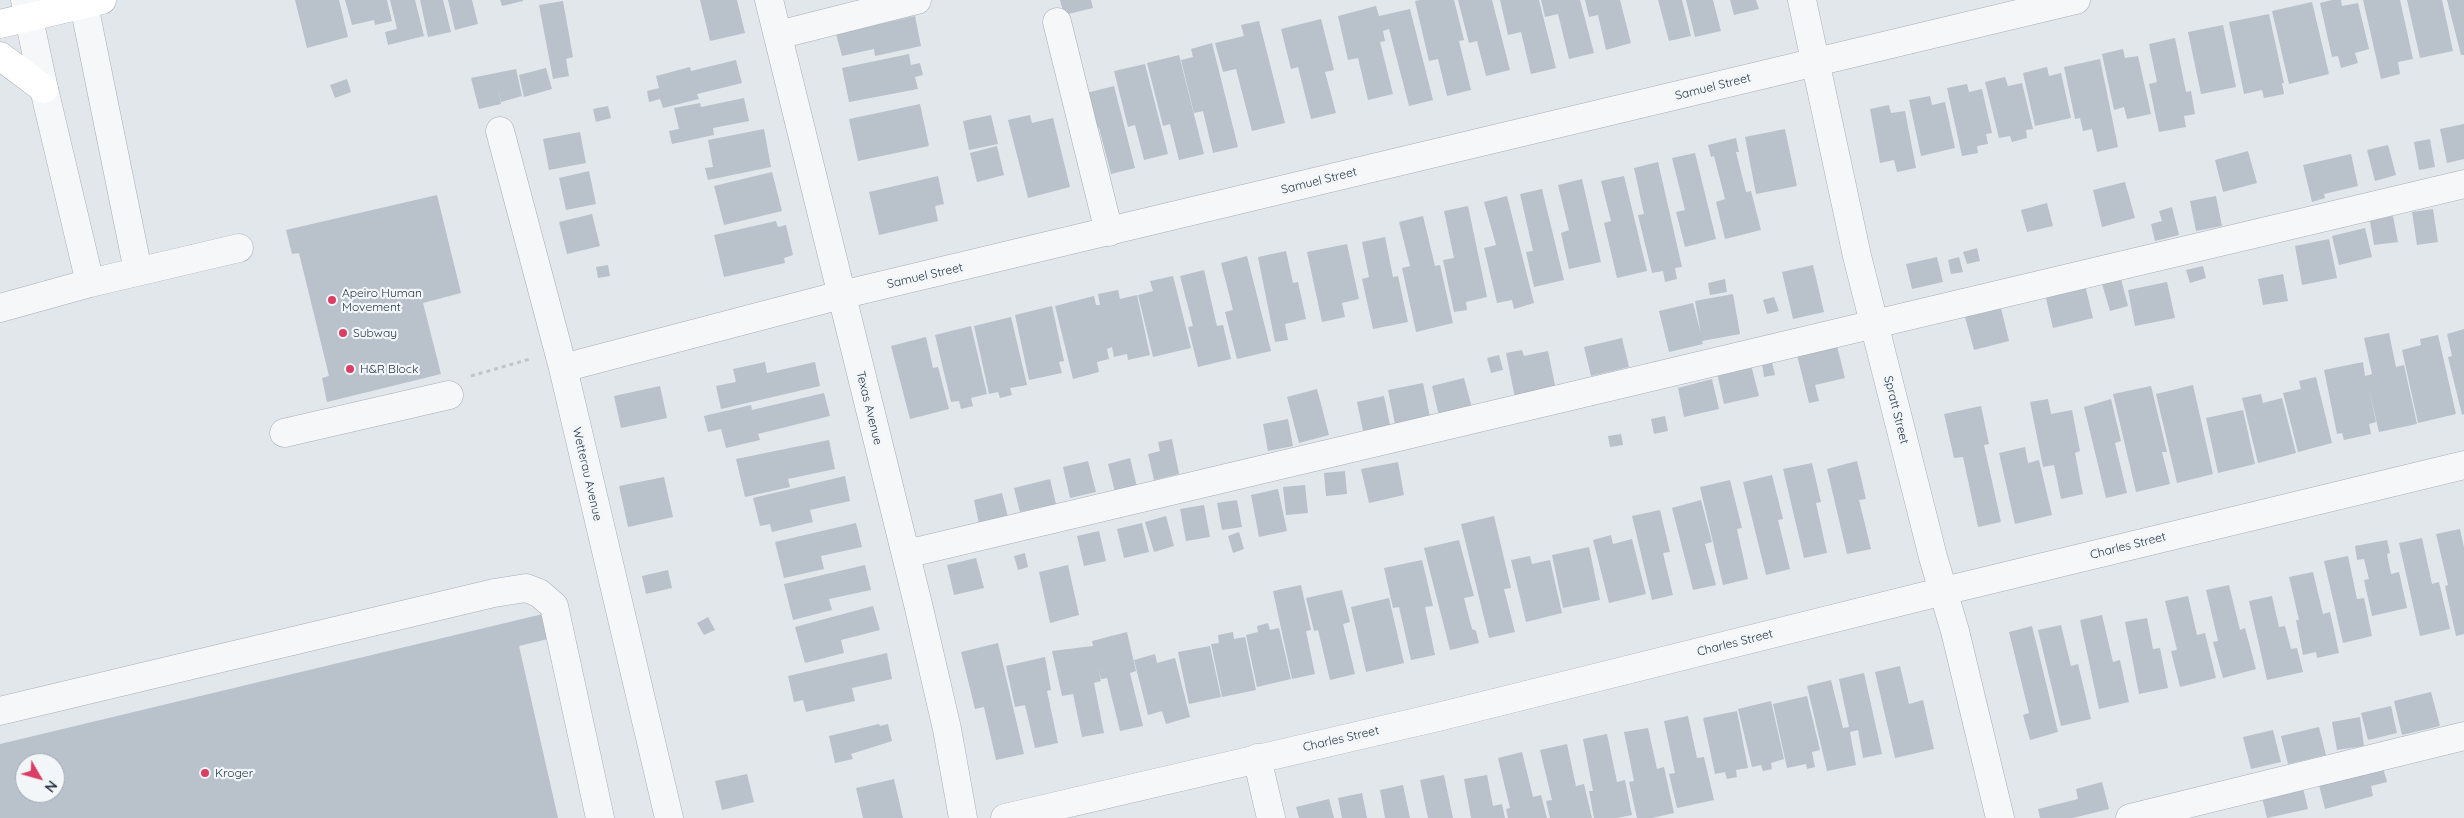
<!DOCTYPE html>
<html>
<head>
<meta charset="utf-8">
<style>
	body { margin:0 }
	#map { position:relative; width:2464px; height:818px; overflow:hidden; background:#e2e7ec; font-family:Quicksand,sans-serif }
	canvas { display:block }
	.north { position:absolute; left:15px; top:753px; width:50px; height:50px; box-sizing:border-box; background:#f2f6f9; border:1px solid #a1a9b1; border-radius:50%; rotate:128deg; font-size:14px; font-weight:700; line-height:20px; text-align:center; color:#283646 }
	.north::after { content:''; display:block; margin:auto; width:18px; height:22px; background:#da3e65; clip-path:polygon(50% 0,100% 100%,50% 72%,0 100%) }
</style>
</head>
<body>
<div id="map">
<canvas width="2464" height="818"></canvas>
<div class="north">N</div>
</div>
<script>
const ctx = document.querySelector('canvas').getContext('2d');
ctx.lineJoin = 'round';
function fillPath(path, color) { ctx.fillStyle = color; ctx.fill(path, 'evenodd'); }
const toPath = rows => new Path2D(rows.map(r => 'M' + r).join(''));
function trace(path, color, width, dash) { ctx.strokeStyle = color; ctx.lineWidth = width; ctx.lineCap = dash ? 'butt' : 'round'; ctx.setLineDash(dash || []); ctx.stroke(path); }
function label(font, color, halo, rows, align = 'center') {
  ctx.font = font + ' Quicksand,sans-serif'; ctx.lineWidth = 4.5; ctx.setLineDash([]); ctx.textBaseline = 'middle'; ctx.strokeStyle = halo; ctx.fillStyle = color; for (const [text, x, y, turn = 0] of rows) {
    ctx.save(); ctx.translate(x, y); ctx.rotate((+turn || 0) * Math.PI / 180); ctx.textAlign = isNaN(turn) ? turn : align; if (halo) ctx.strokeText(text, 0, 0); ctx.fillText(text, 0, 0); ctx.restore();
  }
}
const building = toPath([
	[295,0,339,0,348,37,307,48],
	[345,0,387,0,392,21,375,25,374,20,352,25],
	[390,0,415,0,424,36,388,45,385,32,397,29],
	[420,0,443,0,451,32,428,37],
	[448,0,472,0,478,24,455,30],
	[500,0,523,0,523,1,502,6],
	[700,0,737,0,745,33,710,41],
	[1060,0,1091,0,1093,8,1064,15],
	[1420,0,1454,0,1464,40,1459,41,1471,90,1447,96,1438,59,1429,61,1415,1],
	[1458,0,1492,0,1510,70,1486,76,1477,41,1469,43],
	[1500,0,1539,0,1556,68,1531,74,1521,32,1508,35],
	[1541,0,1580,0,1594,53,1569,59,1558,14,1545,17],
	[1585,0,1620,0,1631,43,1606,50,1598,15,1589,17],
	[1658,0,1682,0,1691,36,1669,41],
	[1686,0,1713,0,1721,31,1695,37],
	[1730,0,1756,0,1759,9,1734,15],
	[2332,0,2341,0,2342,6,2358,3,2369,49,2355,53,2358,63,2341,68,2338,56,2332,57,2320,3],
	[2363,0,2400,0,2413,59,2398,62,2400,74,2381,79],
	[2407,0,2442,0,2453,51,2420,58],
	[2447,0,2464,0,2464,55,2461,55],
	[563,1,573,57,566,59,569,76,553,79,539,5],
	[2312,2,2329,74,2289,84,2272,11],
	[1376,6,1379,16,1410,9,1433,100,1409,106,1389,29,1383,31,1385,41,1380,42,1393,94,1368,100,1358,58,1348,60,1338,16],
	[2269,14,2284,83,2282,83,2284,94,2264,98,2262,90,2244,94,2229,22],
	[915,16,921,46,875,56,874,49,842,56,836,34],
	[1321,19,1334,70,1325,72,1336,113,1311,119,1298,67,1291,69,1281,29],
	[1259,21,1285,123,1252,131,1236,69,1223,72,1215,43,1244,36,1241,25],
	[2223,25,2236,87,2201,94,2188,32],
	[2175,38,2186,92,2191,91,2195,114,2184,116,2186,127,2159,132,2149,84,2157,82,2149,44],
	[1212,43,1238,147,1213,153,1203,111,1194,113,1181,60,1193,57,1191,49],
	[2123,49,2125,58,2138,56,2151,114,2127,119,2124,107,2114,110,2102,54],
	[909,54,911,65,920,63,923,75,915,77,918,89,849,102,842,68],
	[1179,55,1204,154,1179,160,1170,124,1163,126,1147,63],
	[2100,59,2118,147,2097,152,2092,129,2083,131,2080,118,2075,119,2064,67],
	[736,60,742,83,697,94,699,99,663,108,660,99,649,102,647,91,659,88,656,76,690,67,691,71],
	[1145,64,1168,154,1144,160,1135,125,1128,127,1114,71],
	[2047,67,2049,76,2061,73,2071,118,2035,126,2023,73],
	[546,68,552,89,524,97,519,75],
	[516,69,522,96,501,102,498,89,501,104,479,109,471,78],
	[2005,77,2008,86,2022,83,2033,129,2026,130,2027,138,2012,142,2010,136,1999,138,1985,82],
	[347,79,351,92,335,98,330,85],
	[1967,84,1969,92,1982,89,1992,133,1986,134,1988,144,1977,146,1978,153,1962,156,1947,88],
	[1114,86,1135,168,1111,174,1099,128,1092,130,1082,94],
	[1930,96,1932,105,1945,102,1955,148,1921,156,1909,100],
	[744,98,749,121,713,128,714,135,672,144,669,131,679,129,674,108,700,103,701,107],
	[920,104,929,146,858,161,849,119],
	[1889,105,1891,113,1905,111,1916,168,1897,172,1894,160,1880,163,1870,109],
	[608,106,611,118,596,122,593,109],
	[991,115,998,144,969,150,963,121],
	[1030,115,1032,123,1053,118,1070,187,1028,198,1008,120],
	[2464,124,2464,159,2447,163,2440,129],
	[764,129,771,167,708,180,705,168,713,167,708,140],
	[1785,129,1797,186,1756,194,1745,137],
	[580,132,586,163,549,170,543,139],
	[1736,138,1739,152,1736,152,1746,192,1751,191,1761,230,1725,239,1716,202,1725,199,1714,156,1711,157,1708,145],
	[2430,139,2435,167,2419,170,2414,142],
	[2388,145,2396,175,2375,181,2367,150],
	[997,146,1004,175,977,182,970,153],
	[2248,151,2257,183,2223,192,2215,160],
	[1695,153,1716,239,1685,247,1676,212,1685,210,1672,158],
	[2351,154,2358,186,2324,194,2325,198,2312,202,2303,165],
	[1658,162,1682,267,1675,268,1677,279,1665,282,1663,271,1652,273,1638,215,1644,214,1634,168],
	[589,171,596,204,566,210,559,178],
	[772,172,782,211,724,225,714,186],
	[938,176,944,204,935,206,938,221,879,235,869,192],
	[1624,176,1647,271,1617,278,1604,223,1611,221,1601,181],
	[1582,179,1601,262,1569,269,1561,233,1569,230,1558,185],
	[2125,182,2135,218,2102,227,2093,190],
	[1542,189,1564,280,1534,287,1526,252,1533,251,1520,194],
	[437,195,461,293,423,303,441,374,327,402,322,378,329,376,299,253,292,254,286,230],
	[1507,196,1534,303,1514,309,1512,300,1497,303,1484,248,1496,245,1484,202],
	[2216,196,2222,226,2196,231,2190,201],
	[2047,203,2053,226,2027,232,2021,210],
	[1468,206,1487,297,1466,302,1467,310,1454,312,1443,260,1454,258,1444,211],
	[2172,207,2179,235,2155,241,2151,224,2162,221,2159,211],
	[2433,209,2438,242,2417,245,2412,212],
	[592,214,600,246,567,254,559,222],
	[1423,216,1435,266,1440,265,1453,323,1416,332,1402,268,1410,266,1399,222],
	[2393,216,2398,242,2374,245,2370,221],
	[776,221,778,227,786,225,793,255,784,258,785,263,724,277,714,235],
	[2365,228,2372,257,2339,265,2332,236],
	[1385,237,1393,277,1398,276,1408,322,1373,329,1362,279,1369,277,1362,242],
	[2329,239,2337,278,2302,285,2295,246],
	[1347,244,1359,299,1342,303,1345,317,1322,322,1307,252],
	[1977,248,1980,261,1967,264,1963,252],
	[1286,251,1293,283,1298,282,1306,319,1285,324,1288,340,1275,342,1258,257],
	[1247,256,1271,351,1237,359,1225,312,1233,310,1221,263],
	[1937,257,1943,282,1912,289,1906,264],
	[1959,257,1963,272,1951,274,1948,260],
	[608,265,610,276,598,278,596,267],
	[1813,265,1824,312,1793,319,1782,272],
	[2203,266,2206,278,2190,283,2186,270],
	[1204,270,1217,326,1223,325,1231,359,1198,367,1188,327,1193,326,1180,276],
	[2283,274,2288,301,2263,305,2258,279],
	[1173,276,1191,348,1153,357,1138,295,1153,291,1150,281],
	[1725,279,1727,292,1710,295,1708,283],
	[2121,279,2128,306,2110,311,2102,284],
	[2167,282,2175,318,2135,326,2128,290],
	[2085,285,2093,318,2053,328,2045,294],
	[1118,290,1120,299,1137,295,1150,355,1128,360,1127,354,1114,357,1112,347,1107,349,1109,359,1097,362,1099,372,1073,379,1055,306,1094,296,1096,305,1100,305,1098,294],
	[1733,294,1740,334,1702,341,1703,344,1669,352,1659,311,1693,303,1701,334,1695,301],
	[1774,297,1779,311,1767,314,1763,300],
	[1052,306,1064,361,1059,362,1062,373,1029,380,1015,315],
	[2001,308,2009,341,1974,350,1965,317],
	[1011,317,1027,385,1010,388,1012,395,1000,398,998,392,989,394,974,326],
	[971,326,987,394,971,398,973,406,961,409,959,401,951,402,935,335],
	[2464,329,2464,414,2462,415,2448,357,2452,356,2447,334],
	[2389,333,2396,367,2404,365,2417,424,2379,432,2369,390,2376,422,2369,424,2371,434,2344,440,2342,433,2337,434,2324,370,2363,362,2365,376,2372,374,2364,338],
	[2438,335,2456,414,2418,423,2402,350,2421,345,2420,339],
	[926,337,933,368,938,367,949,409,910,419,891,346],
	[1622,338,1629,367,1591,376,1584,347],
	[1837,346,1845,378,1815,385,1819,401,1809,403,1797,355],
	[1522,350,1524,356,1548,351,1556,390,1515,398,1506,353],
	[1499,355,1503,370,1491,373,1487,358],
	[765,362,767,373,815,362,820,386,721,409,716,386,736,382,733,369],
	[1772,362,1775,375,1764,377,1762,364],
	[1751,365,1759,396,1724,404,1717,373],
	[2316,377,2332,443,2298,452,2283,393,2301,389,2299,381],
	[1464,378,1472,408,1439,416,1432,386],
	[1712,379,1719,409,1684,417,1678,388],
	[1423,383,1430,417,1395,424,1388,390],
	[2193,385,2213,474,2177,483,2156,394],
	[660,386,667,418,621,428,614,396],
	[2151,386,2167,452,2162,452,2170,484,2136,492,2113,394],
	[1317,389,1329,435,1299,443,1287,397],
	[824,393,830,416,758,434,760,440,726,448,721,429,708,432,704,416,751,405,752,410],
	[2261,394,2263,403,2282,398,2296,453,2258,463,2242,398],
	[1384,396,1390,425,1363,431,1357,402],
	[2048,399,2051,414,2072,410,2080,451,2075,453,2083,494,2061,499,2054,465,2043,467,2030,402],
	[2111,399,2121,441,2115,443,2127,493,2106,498,2084,407],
	[1981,406,1989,444,1984,445,2001,522,1978,527,1963,457,1954,458,1944,414],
	[2243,410,2255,464,2218,473,2206,418],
	[1665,416,1668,431,1654,434,1651,419],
	[1288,419,1293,446,1268,451,1263,424],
	[1621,434,1623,445,1610,447,1608,436],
	[1172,439,1179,474,1154,480,1148,454,1160,451,1158,442],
	[829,440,835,469,788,479,790,487,745,497,736,459],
	[2025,447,2028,463,2039,460,2052,515,2015,524,1999,453],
	[1130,458,1137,487,1115,492,1108,464],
	[1088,461,1096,492,1070,498,1063,467],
	[1857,461,1866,499,1859,500,1871,549,1847,554,1827,469],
	[1398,462,1404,495,1369,503,1361,469],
	[1812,463,1821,502,1816,503,1827,553,1804,558,1783,469],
	[1345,471,1347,494,1326,496,1324,473],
	[1772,475,1783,519,1778,520,1790,569,1766,575,1743,482],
	[845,476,850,501,810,510,813,522,772,532,770,524,760,526,753,498],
	[664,477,673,517,628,527,619,486],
	[1050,479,1056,504,1020,512,1014,488],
	[1730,480,1742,528,1737,529,1748,579,1723,585,1700,487],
	[1305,485,1308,513,1286,515,1283,487],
	[1278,489,1287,531,1259,537,1251,495],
	[1002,493,1008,517,979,524,974,500],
	[1237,500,1242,527,1222,530,1217,503],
	[1701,500,1712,542,1705,544,1716,585,1693,590,1672,508],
	[1204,505,1210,537,1186,541,1180,509],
	[1660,510,1670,552,1663,553,1673,595,1652,600,1632,516],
	[1166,516,1174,546,1154,552,1145,522],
	[1494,516,1511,588,1504,589,1515,632,1489,638,1461,524],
	[856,523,862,547,821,556,824,569,784,578,775,542],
	[1142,523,1149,552,1124,558,1117,529],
	[2460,529,2464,548,2464,634,2456,636,2445,586,2448,585,2436,534],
	[1099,531,1106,561,1084,566,1077,536],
	[1239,532,1244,549,1233,553,1228,536],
	[1611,535,1613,544,1632,539,1646,594,1609,603,1593,540],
	[2422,538,2432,584,2439,582,2450,629,2420,636,2399,543],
	[1459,540,1474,596,1464,598,1472,629,1476,631,1479,643,1450,650,1424,548],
	[2387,540,2390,553,2387,554,2391,574,2399,572,2407,608,2372,616,2364,580,2369,579,2364,559,2357,560,2355,546],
	[1589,547,1600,600,1563,608,1552,555],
	[1025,553,1028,567,1018,570,1014,556],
	[1530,556,1532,564,1550,560,1562,613,1526,622,1511,560],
	[2348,556,2357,599,2364,598,2372,636,2343,643,2324,561],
	[976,558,984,588,954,595,947,565],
	[1422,560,1433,606,1425,607,1435,655,1411,660,1399,607,1393,608,1384,568],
	[865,565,871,590,829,599,832,610,793,620,784,584],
	[1068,565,1079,615,1050,623,1039,572],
	[668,570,672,588,646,594,642,576],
	[2313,572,2323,614,2330,612,2339,653,2317,658,2316,652,2303,655,2296,620,2299,620,2289,577],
	[1301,585,1311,630,1306,631,1315,674,1292,679,1273,591],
	[2229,585,2240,630,2245,628,2256,669,2223,678,2213,642,2218,641,2206,590],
	[1342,590,1350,622,1343,624,1355,674,1330,680,1318,630,1314,631,1306,598],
	[2188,596,2197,635,2205,633,2216,678,2180,687,2171,651,2177,650,2165,601],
	[2272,596,2279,627,2285,626,2291,649,2297,648,2303,672,2267,680,2249,601],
	[1389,598,1404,663,1366,672,1351,607],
	[873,606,880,630,841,640,844,653,805,663,795,627],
	[547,613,552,638,519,646,558,818,0,818,0,744],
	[25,763,55,763,55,793,25,793],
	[2102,615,2113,662,2120,660,2129,702,2099,709,2080,620],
	[708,617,715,630,704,635,697,623],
	[2147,618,2153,649,2160,648,2168,688,2139,694,2125,622],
	[1268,623,1270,630,1279,628,1291,679,1257,687,1246,635,1258,632,1257,626],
	[2061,625,2071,666,2078,664,2091,719,2061,726,2038,630],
	[2032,626,2058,732,2030,740,2023,715,2029,713,2009,632],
	[1127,632,1136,671,1130,673,1143,726,1120,731,1107,678,1101,679,1098,668,1101,681,1094,683,1104,733,1082,737,1073,694,1062,696,1052,651,1093,646,1092,641],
	[1233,632,1234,639,1245,637,1256,690,1222,697,1211,644,1219,643,1218,635],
	[998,643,1024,754,996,760,984,707,975,709,961,652],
	[1210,646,1221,697,1189,704,1178,652],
	[887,653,892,679,852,688,855,701,806,712,803,700,794,702,788,676],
	[1155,654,1157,663,1175,658,1190,717,1166,724,1162,711,1148,715,1134,660],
	[1045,657,1051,690,1047,691,1058,743,1035,748,1025,705,1015,707,1006,666],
	[1900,666,1909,704,1923,700,1934,749,1895,758,1875,672],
	[1864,673,1882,754,1863,758,1858,730,1850,732,1856,765,1827,771,1807,686,1831,680,1843,728,1849,727,1839,679],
	[2431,692,2440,726,2402,735,2394,701],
	[1807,696,1820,750,1812,752,1815,767,1807,769,1806,764,1787,768,1773,704],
	[1771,701,1784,759,1771,763,1772,769,1763,771,1761,765,1752,767,1738,709],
	[2391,706,2397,733,2368,740,2361,713],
	[1737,711,1748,768,1736,770,1737,777,1727,779,1725,772,1715,774,1703,718],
	[1688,716,1697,758,1704,757,1714,800,1677,808,1669,774,1675,773,1664,721],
	[2360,717,2364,746,2337,750,2332,722],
	[879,724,880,726,888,724,892,741,851,754,853,759,835,763,829,736],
	[2319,727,2326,755,2288,764,2281,736],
	[1648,728,1657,769,1664,767,1674,813,1652,818,1637,818,1629,782,1634,781,1624,732],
	[2273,730,2281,762,2251,769,2243,737],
	[1607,734,1617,782,1625,780,1632,815,1617,818,1594,818,1589,791,1593,791,1583,739],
	[1567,744,1576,786,1584,784,1592,818,1550,818,1546,801,1552,800,1540,750],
	[1522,752,1533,797,1541,795,1547,818,1508,818,1506,809,1510,808,1498,758],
	[2382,764,2387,782,2371,786,2373,796,2325,809,2318,781],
	[747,774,754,802,722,810,715,781],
	[1444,775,1453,818,1428,818,1420,780],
	[1487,775,1493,806,1502,804,1505,818,1471,818,1464,779],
	[894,779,903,818,863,818,856,788],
	[2102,782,2109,809,2073,818,2040,818,2038,809,2078,799,2076,789],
	[2302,784,2308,809,2267,818,2261,793],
	[1403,785,1410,818,1385,818,1380,790],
	[1362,793,1367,818,1342,818,1338,798],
	[1329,799,1334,818,1299,818,1296,807]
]);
const path = toPath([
	[471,376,530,359]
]);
const minor = toPath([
	[25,0,44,89,90,283],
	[83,0,138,271],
	[769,0,918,604,947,729,963,818],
	[1802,0,1857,256,1933,557,1955,631,2000,818],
	[1057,22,1109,232],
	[778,35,917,0],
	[500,131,563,368,669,818],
	[0,308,90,283,239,248],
	[563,368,841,295,2076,0],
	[284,433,449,395],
	[906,554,2464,184],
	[0,711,494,593,526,588,539,593,554,606,600,818],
	[1257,758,1271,818],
	[1005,818,1438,717,1944,591,2464,465],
	[2130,818,2464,736]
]);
const major = toPath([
	[0,24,102,0],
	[0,56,44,89]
]);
const markers = [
	[332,300,5,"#da3e65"],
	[343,333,5,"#da3e65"],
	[350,369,5,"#da3e65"],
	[205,773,5,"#da3e65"]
];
const streetNames = [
	["Samuel Street",1713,87,-14],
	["Samuel Street",1319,181,-14],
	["Samuel Street",925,276,-13],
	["Texas Avenue",869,408,76],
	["Spratt Street",1896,410,76],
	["Wetterau Avenue",587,474,77],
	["Charles Street",2128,546,-14],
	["Charles Street",1735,643,-14],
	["Charles Street",1341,739,-13]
];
const poiNames = [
	["Apeiro Human",342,293],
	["Movement",342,307],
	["Subway",353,333],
	["H&R Block",360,369],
	["Kroger",215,773]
];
fillPath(building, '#b9c1ca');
trace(minor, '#a6aeb7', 29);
trace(major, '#a0acb9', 29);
trace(path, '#c0c5ca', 3, [4, 4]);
trace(minor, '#f6f7f9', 28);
trace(major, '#fff', 28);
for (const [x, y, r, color] of markers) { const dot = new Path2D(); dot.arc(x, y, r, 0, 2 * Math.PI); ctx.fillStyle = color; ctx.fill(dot); trace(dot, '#f2f6f9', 2); }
label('12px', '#283646', '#f2f6f9', streetNames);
label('12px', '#283646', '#f2f6f9', poiNames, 'left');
</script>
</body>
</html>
